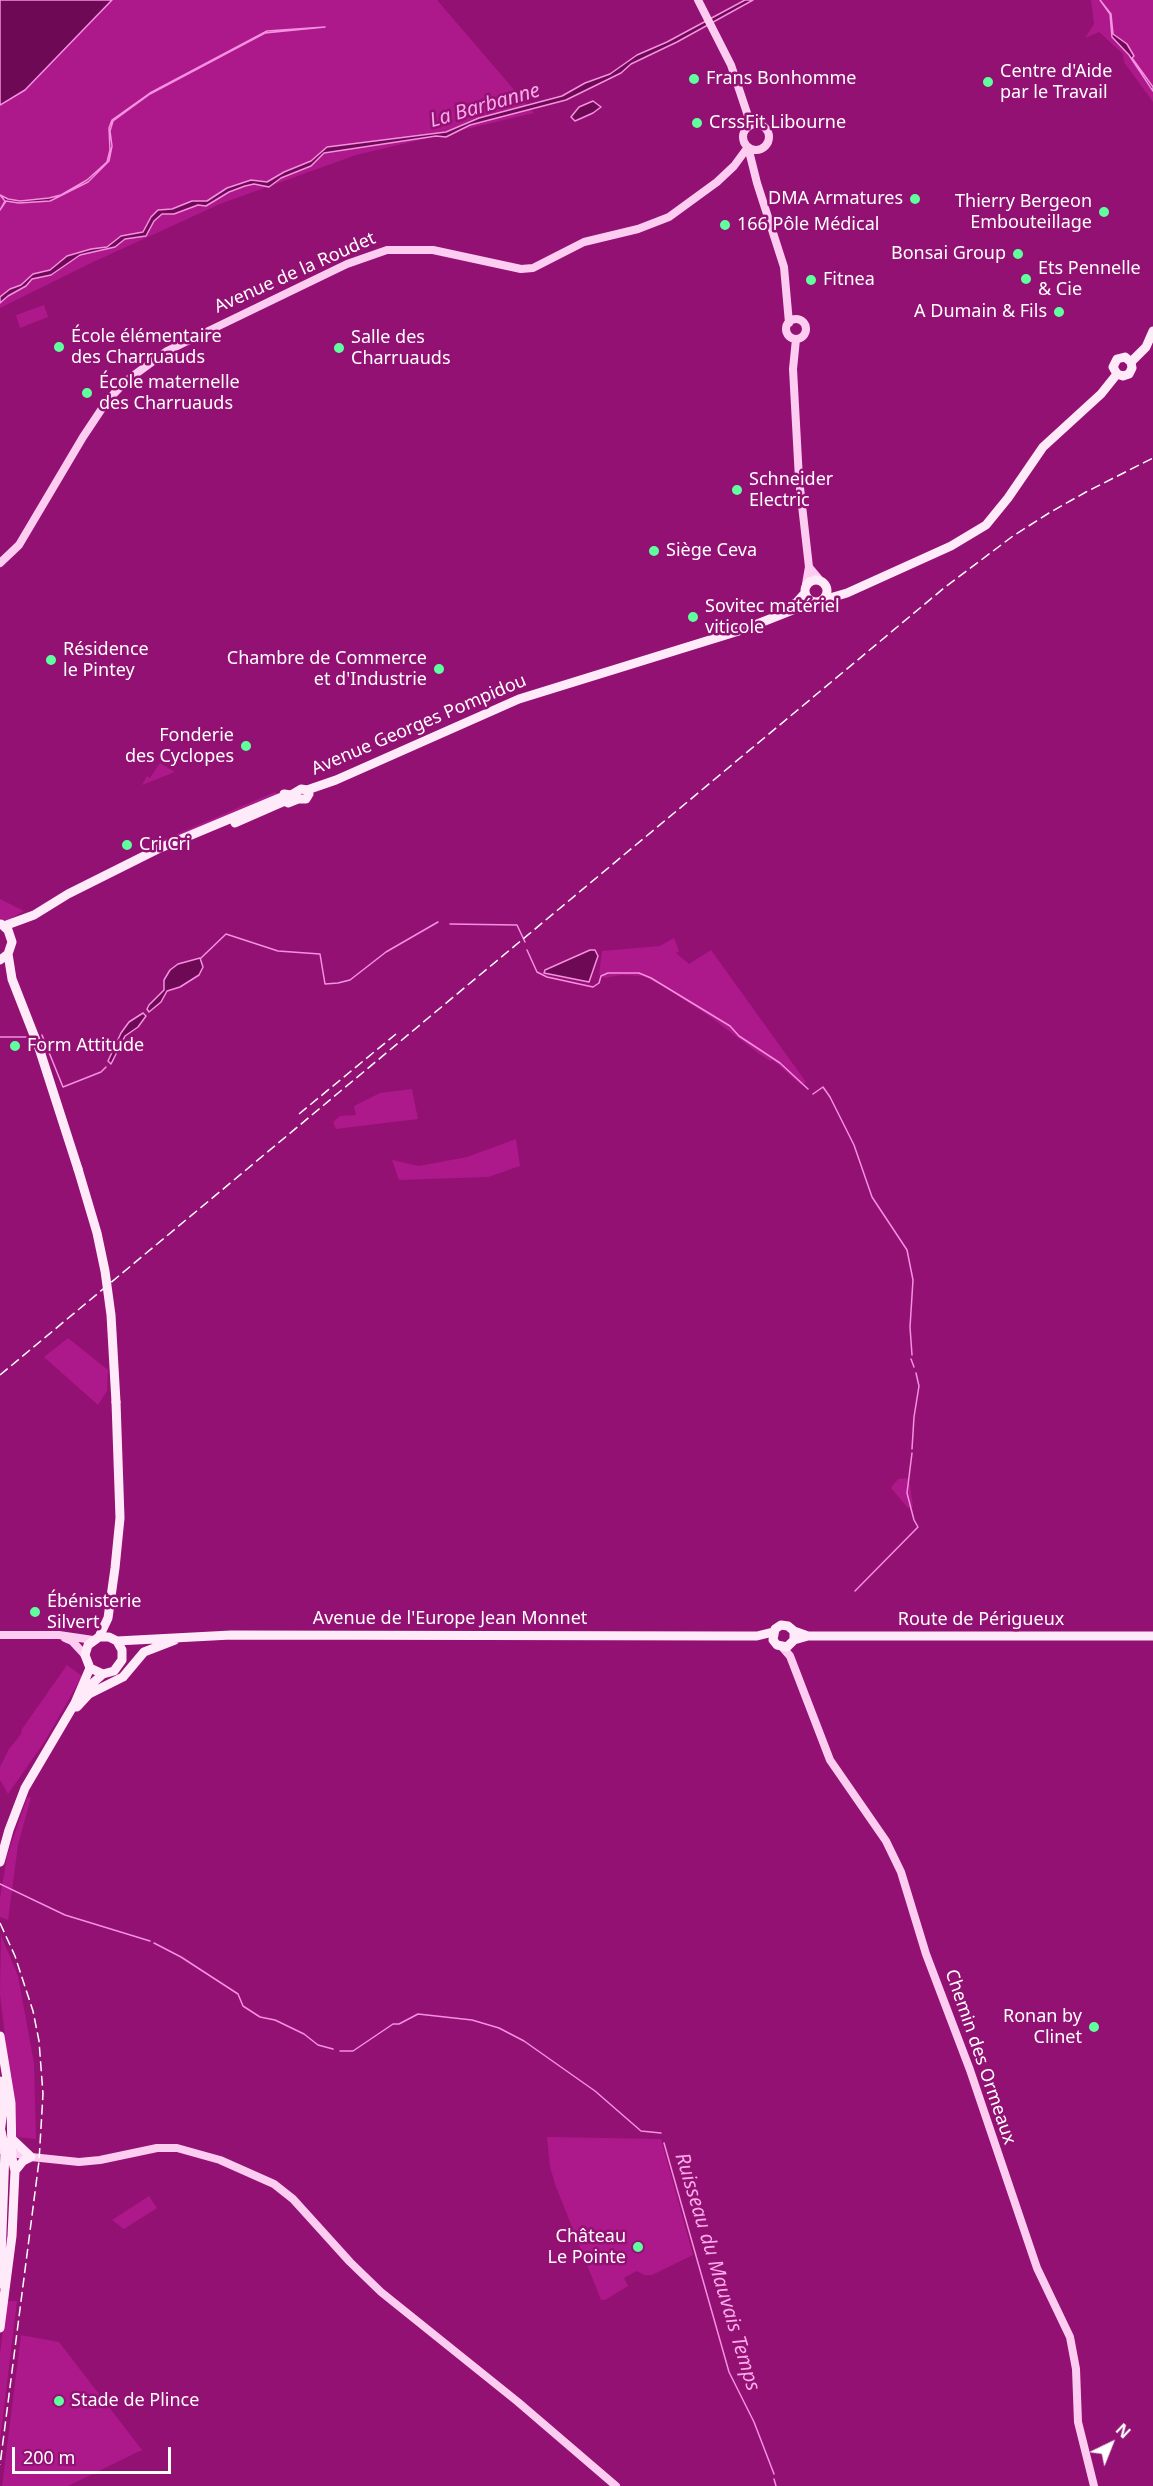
<!DOCTYPE html>
<html>
<head>
<meta charset="utf-8">
<style>
	body { margin:0 }
	#map { position:relative; width:1153px; height:2486px; overflow:hidden; background:#931173; font-family:"Noto Sans",sans-serif }
	canvas { display:block }
	.north { position:absolute; left:1081px; top:2414px; width:60px; height:60px; -webkit-text-stroke:4px #931173; paint-order:stroke; rotate:43deg; font-size:16px; font-weight:700; line-height:24px; text-align:center; color:#fff }
	.north::after { content:''; display:block; margin:auto; width:21px; height:27px; background:#fff; clip-path:polygon(50% 0,100% 100%,50% 72%,0 100%) }
	.scale { position:absolute; left:12px; top:2447px; width:159px; height:27px; box-sizing:border-box; border:3px solid #fff; border-top:0; padding-left:8px; font-size:18px; line-height:21px; white-space:nowrap; color:#fff; -webkit-text-stroke:4px #931173; paint-order:stroke }
</style>
</head>
<body>
<div id="map">
<canvas width="1153" height="2486"></canvas>
<div class="north">N</div>
<div class="scale">200 m</div>
</div>
<script>
const ctx = document.querySelector('canvas').getContext('2d');
ctx.lineJoin = 'round';
function fillPath(path, color) { ctx.fillStyle = color; ctx.fill(path, 'evenodd'); }
const toPath = rows => new Path2D(rows.map(r => 'M' + r).join(''));
function trace(path, color, width, dash) { ctx.strokeStyle = color; ctx.lineWidth = width; ctx.lineCap = dash ? 'butt' : 'round'; ctx.setLineDash(dash || []); ctx.stroke(path); }
function label(font, color, halo, rows, align = 'center') {
  ctx.font = font + ' "Noto Sans",sans-serif'; ctx.lineWidth = 5; ctx.setLineDash([]); ctx.textBaseline = 'middle'; ctx.strokeStyle = halo; ctx.fillStyle = color; for (const [text, x, y, turn = 0] of rows) {
    ctx.save(); ctx.translate(x, y); ctx.rotate((+turn || 0) * Math.PI / 180); ctx.textAlign = isNaN(turn) ? turn : align; if (halo) ctx.strokeText(text, 0, 0); ctx.fillText(text, 0, 0); ctx.restore();
  }
}
const green = toPath([
	[0,0,437,0,534,113,356,155,220,204,91,263,0,308],
	[1091,0,1153,0,1153,102,1124,62,1123,54,1099,32,1085,38,1094,24],
	[44,305,48,317,20,328,16,315],
	[160,763,175,772,142,785,147,776,150,778],
	[275,792,278,794,163,842,163,840],
	[0,899,24,911,6,921,0,918],
	[674,938,679,951,676,953,689,964,711,950,806,1082,801,1085,773,1060,770,1061,758,1053,712,1018,661,985,643,976,622,975,604,978,599,974,602,951,660,946],
	[412,1089,418,1119,336,1129,333,1122,340,1116,356,1115,354,1106,380,1093],
	[516,1139,520,1166,488,1177,399,1180,392,1160,419,1166,467,1157],
	[68,1338,108,1370,107,1391,98,1405,44,1357],
	[909,1478,913,1507,908,1508,891,1488,898,1479],
	[67,1665,82,1676,45,1741,8,1794,0,1780,0,1767,9,1749,21,1734,22,1729],
	[31,1797,18,1845,8,1920,0,1917,0,1898,7,1856,27,1798],
	[1,1935,18,1976,34,2063,36,2139,17,2137,0,1994],
	[547,2137,661,2139,693,2255,652,2275,644,2275,637,2271,624,2278,628,2286,605,2300,601,2300,555,2184,550,2167],
	[149,2196,157,2208,124,2229,112,2220],
	[6,2301,17,2301,0,2441,0,2355],
	[21,2335,59,2342,142,2450,68,2486,2,2486]
]);
const water = toPath([
	[0,0,112,0,25,90,0,105,0,0],
	[745,0,753,0,677,42,631,64,621,73,566,100,470,125,446,137,436,136,324,153,311,166,281,178,269,187,254,184,245,186,229,192,206,206,198,205,174,214,162,214,154,221,146,236,125,239,115,247,80,255,51,275,32,279,26,286,8,296,0,303,0,297,10,289,21,285,33,274,50,270,67,256,91,249,107,247,121,236,143,232,151,217,158,210,172,209,192,201,207,201,227,188,251,180,267,182,284,172,311,161,327,147,446,132,479,118,562,96,585,83,610,74,637,55,667,42,745,0],
	[1100,0,1111,14,1113,34,1127,44,1134,56,1132,58,1153,87,1153,91,1129,55,1112,37,1110,14,1100,0],
	[325,27,265,33,150,94,113,121,110,131,112,146,109,161,88,182,50,201,19,203,6,201,0,210,5,201,0,195,8,199,20,201,49,198,61,195,87,180,107,162,110,150,109,128,112,120,150,93,267,31,325,27],
	[593,101,601,107,593,113,575,121,571,117,579,107,593,101],
	[590,950,595,950,598,956,589,982,544,973,545,970,590,950],
	[200,958,203,967,199,975,180,987,167,991,161,1002,149,1012,147,1009,149,1005,164,990,164,980,170,970,178,964,200,958],
	[143,1013,146,1016,138,1027,125,1036,111,1064,108,1061,121,1033,129,1022,143,1013]
]);
const stream = toPath([
	[450,924,517,925,525,942],
	[527,950,537,972,547,977,593,987,599,983,601,976,608,973,639,973,651,978,730,1026,739,1036,780,1063,808,1089],
	[201,958,226,934,278,951,320,954,325,984,338,983,350,980,386,952,438,922],
	[42,1035,63,1087,101,1072,106,1067],
	[0,1037,26,1037],
	[813,1094,823,1087,830,1097,854,1145,872,1197,907,1250,913,1280,910,1327,912,1355],
	[911,1359,914,1367],
	[912,1449,914,1417,919,1386,916,1373],
	[855,1591,918,1527,914,1520,907,1493,912,1453],
	[0,1884,65,1915,150,1941],
	[154,1943,181,1957,238,1994,243,2006,260,2017,275,2020,304,2034,318,2045,333,2049],
	[340,2051,353,2051,393,2024,399,2024,418,2014,472,2020,499,2028,524,2041,595,2091,641,2131,661,2133],
	[664,2143,729,2372,754,2422,774,2474],
	[774,2479,776,2486]
]);
const secondary = toPath([
	[698,0,731,65,751,125],
	'743 137a13 13 0 1 1 26 0a13 13 0 1 1-26 0Z',
	[748,147,757,183,784,267,789,323],
	'786 329a10 10 0 1 1 20 0a10 10 0 1 1-20 0Z',
	[796,339,793,369,799,479,809,567,806,584],
	[0,563,19,545,83,437,107,401,126,381,167,351,347,264,387,250,433,250,521,269,533,268,584,242,638,229,669,217,717,182,734,166,748,147],
	[809,567,819,579],
	[0,1635,59,1635,93,1640],
	[65,1638,72,1641,85,1655],
	[783,1648,790,1656,830,1760,886,1841,901,1872,926,1954,970,2070,1037,2268,1070,2337,1076,2369,1078,2422,1094,2486],
	[0,2150,31,2157,79,2162,100,2160,157,2148,177,2148,220,2160,274,2184,293,2199,350,2262,381,2292,518,2402,616,2486]
]);
const primary = toPath([
	[1131,362,1146,347,1153,331],
	[1117,374,1113,367,1117,359,1125,357,1131,362],
	[1117,374,1123,376,1129,374,1132,368,1131,362],
	'805 591a11 11 0 1 1 22 0a11 11 0 1 1-22 0Z',
	[823,600,847,593,951,546,986,525,1008,498,1043,447,1101,394,1117,374],
	[789,606,796,603,805,593],
	[307,790,309,794,306,799,298,799,288,803,283,800,284,794,291,795,301,789,307,790,336,780,519,699,742,630,813,602],
	[235,823,283,802],
	[4,926,34,915,68,894,160,848,282,797],
	[8,954,12,979,39,1048,78,1169],
	[0,960,8,954,12,942,8,930,1,924],
	[794,1631,794,1640,787,1647,777,1645,773,1640,775,1629,781,1625,788,1626,794,1631,808,1636],
	[794,1640,808,1636,1153,1636],
	[117,1641,231,1635,737,1636,757,1636,773,1632],
	[103,1674,90,1668,85,1655,88,1645,99,1637,108,1618,115,1568,120,1518,116,1402],
	[86,1689,103,1674,114,1671,122,1660,122,1650,117,1641,109,1637,99,1637],
	[77,1707,89,1694,123,1677,144,1652,175,1640],
	[0,1862,9,1830,25,1788,75,1703,90,1668],
	[0,2036,11,2103,12,2158,15,2171,12,2236,0,2328],
	[0,2081,3,2109,0,2134],
	[12,2139,31,2157,23,2161,15,2171],
	[0,2284,5,2151,1,2131]
]);
const rail = toPath([
	[299,1114,396,1034],
	[0,1375,944,588,1013,536,1049,513,1086,492,1153,458],
	[0,1923,15,1956,33,2011,39,2041,43,2094,39,2161,0,2465]
]);
const primaryBridge = toPath([
	[78,1169,97,1233,105,1271,111,1315,116,1402]
]);
const markers = [
	[694,79,6,"#60ff9e"],
	[988,82,6,"#60ff9e"],
	[697,123,6,"#60ff9e"],
	[915,199,6,"#60ff9e"],
	[1104,212,6,"#60ff9e"],
	[725,225,6,"#60ff9e"],
	[1018,254,6,"#60ff9e"],
	[1026,279,6,"#60ff9e"],
	[811,280,6,"#60ff9e"],
	[1059,312,6,"#60ff9e"],
	[59,347,6,"#60ff9e"],
	[339,348,6,"#60ff9e"],
	[87,393,6,"#60ff9e"],
	[737,490,6,"#60ff9e"],
	[654,551,6,"#60ff9e"],
	[693,617,6,"#60ff9e"],
	[51,660,6,"#60ff9e"],
	[439,669,6,"#60ff9e"],
	[246,746,6,"#60ff9e"],
	[127,845,6,"#60ff9e"],
	[15,1046,6,"#60ff9e"],
	[35,1612,6,"#60ff9e"],
	[1094,2027,6,"#60ff9e"],
	[638,2247,6,"#60ff9e"],
	[59,2401,6,"#60ff9e"]
];
const poiNames = [
	["Centre d'Aide",1000,72],
	["par le Travail",1000,93],
	["Frans Bonhomme",706,79],
	["CrssFit Libourne",709,123],
	["DMA Armatures",903,199,"right"],
	["Thierry Bergeon",1092,202,"right"],
	["Embouteillage",1092,223,"right"],
	["166 Pôle Médical",737,225],
	["Bonsai Group",1006,254,"right"],
	["Ets Pennelle",1038,269],
	["& Cie",1038,290],
	["Fitnea",823,280],
	["A Dumain & Fils",1047,312,"right"],
	["École élémentaire",71,337],
	["des Charruauds",71,358],
	["Salle des",351,338],
	["Charruauds",351,359],
	["École maternelle",99,383],
	["des Charruauds",99,404],
	["Schneider",749,480],
	["Electric",749,501],
	["Siège Ceva",666,551],
	["Sovitec matériel",705,607],
	["viticole",705,628],
	["Résidence",63,650],
	["le Pintey",63,671],
	["Chambre de Commerce",427,659,"right"],
	["et d'Industrie",427,680,"right"],
	["Fonderie",234,736,"right"],
	["des Cyclopes",234,757,"right"],
	["Cri Cri",139,845],
	["Form Attitude",27,1046],
	["Ébénisterie",47,1602],
	["Silvert",47,1623],
	["Ronan by",1082,2017,"right"],
	["Clinet",1082,2038,"right"],
	["Château",626,2237,"right"],
	["Le Pointe",626,2258,"right"],
	["Stade de Plince",71,2401]
];
const streetNames = [
	["Avenue de la Roudet",295,273,-24],
	["Avenue Georges Pompidou",419,725,-23],
	["Avenue de l'Europe Jean Monnet",450,1619],
	["Route de Périgueux",981,1620],
	["Chemin des Ormeaux",980,2057,71]
];
const waterNames = [
	["La Barbanne",485,106,-16],
	["Ruisseau du Mauvais Temps",717,2272,73]
];
fillPath(green, '#ad198b');
fillPath(water, '#6e0a55');
trace(water, '#f690e0', 1.5);
trace(stream, '#f690e0', 1.5);
trace(secondary, '#fdcdf1', 8);
trace(primary, '#ffeaf9', 9);
trace(rail, '#fff', 1.5, [10, 4.5]);
trace(primaryBridge, '#ffeaf9', 9);
for (const [x, y, r, color] of markers) { const dot = new Path2D(); dot.arc(x, y, r, 0, 2 * Math.PI); ctx.fillStyle = color; ctx.fill(dot); trace(dot, '#931173', 2); }
label('18px', '#fff', '#931173', poiNames, 'left');
label('18px', '#fff', '#931173', streetNames);
label('italic 20px', '#faaae8', '#931173', waterNames);
</script>
</body>
</html>
